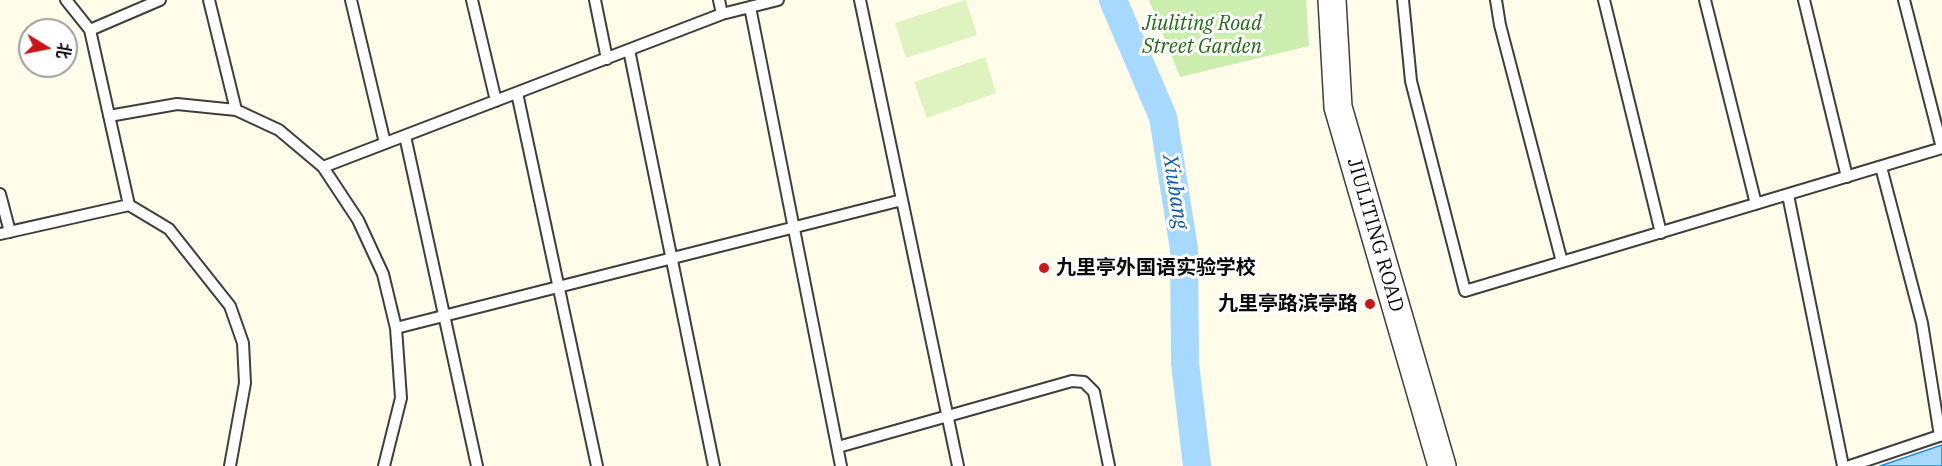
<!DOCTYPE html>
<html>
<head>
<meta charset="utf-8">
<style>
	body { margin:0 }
	#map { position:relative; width:1942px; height:466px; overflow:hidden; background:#fffce9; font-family:"IBM Plex Serif","Noto Sans SC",serif }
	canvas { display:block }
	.north { position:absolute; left:18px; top:18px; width:60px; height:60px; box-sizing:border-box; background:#fff; border:2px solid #9d9d9d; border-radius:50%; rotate:100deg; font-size:16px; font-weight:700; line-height:24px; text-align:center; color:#0b0b0b }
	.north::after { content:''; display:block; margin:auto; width:21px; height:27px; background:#c81716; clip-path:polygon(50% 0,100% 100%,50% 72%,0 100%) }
</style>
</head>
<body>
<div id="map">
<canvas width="1942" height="466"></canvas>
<div class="north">北</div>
</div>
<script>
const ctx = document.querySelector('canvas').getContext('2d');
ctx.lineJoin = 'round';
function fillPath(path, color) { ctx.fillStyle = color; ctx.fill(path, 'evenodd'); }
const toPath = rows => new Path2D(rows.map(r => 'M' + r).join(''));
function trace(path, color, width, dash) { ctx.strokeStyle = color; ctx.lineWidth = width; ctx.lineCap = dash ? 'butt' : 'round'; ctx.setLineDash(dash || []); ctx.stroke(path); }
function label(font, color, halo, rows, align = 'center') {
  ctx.font = font + ' "IBM Plex Serif","Noto Sans SC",serif'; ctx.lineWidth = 6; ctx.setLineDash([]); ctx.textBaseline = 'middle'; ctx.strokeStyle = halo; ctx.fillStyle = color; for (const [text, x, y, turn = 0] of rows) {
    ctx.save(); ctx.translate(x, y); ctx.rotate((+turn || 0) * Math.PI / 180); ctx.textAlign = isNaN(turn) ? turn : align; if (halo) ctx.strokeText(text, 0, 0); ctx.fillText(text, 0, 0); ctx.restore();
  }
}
const green = toPath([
	[1149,0,1306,0,1309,46,1180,77]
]);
const pitch = toPath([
	[966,0,977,35,906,58,895,23],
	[985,57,996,93,927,118,914,82]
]);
const water = toPath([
	[1942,445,1942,466,1880,466,1942,445]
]);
const canal = toPath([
	[1113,0,1163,117,1184,249,1185,363,1197,466]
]);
const service = toPath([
	[66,0,90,30,129,205],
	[209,0,236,110],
	[351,0,385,143],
	[472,0,496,101],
	[595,0,607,59],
	[719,0,722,14],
	[860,0,958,466],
	[1403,0,1411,81,1465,291,1942,148],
	[1496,0,1500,25,1562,262],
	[1604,0,1661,233],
	[1705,0,1756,204],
	[1804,0,1847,177],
	[1904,0,1942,148],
	[750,7,841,466],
	[90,30,160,0],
	[629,50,714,466],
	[517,93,597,466],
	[109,116,177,104,236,110,279,130,323,167,358,220,383,274,396,328,401,398,384,466],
	[405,136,477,466],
	[323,167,722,14,778,0],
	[1881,167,1922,323,1940,436],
	[0,194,10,232],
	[1788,195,1843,466],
	[0,234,129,205,169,229,230,306,243,343,245,383,230,466],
	[396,328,902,200],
	[838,447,1072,381,1084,382,1094,392,1109,466],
	[1850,466,1942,435]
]);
const tertiary = toPath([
	[1332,0,1338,107,1442,466]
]);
const markers = [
	[1044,268,6,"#c81716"],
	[1370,304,6,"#c81716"]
];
const parkNames = [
	["Jiuliting Road",1202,24],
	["Street Garden",1202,47]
];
const streetNames = [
	["JIULITING ROAD",1375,235,74]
];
const poiNames = [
	["九里亭外国语实验学校",1056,268],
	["九里亭路滨亭路",1358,304,"right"]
];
const waterNames = [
	["Xiubang",1175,192,81]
];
fillPath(green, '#cbedae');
fillPath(pitch, '#dff3c1');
fillPath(water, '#a7d8fd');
trace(water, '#2689db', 1.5);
trace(canal, '#a7d8fd', 28);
trace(service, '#3e3e3e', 14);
trace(tertiary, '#3e3e3e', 30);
trace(service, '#fff', 10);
trace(tertiary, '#fff', 27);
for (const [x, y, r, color] of markers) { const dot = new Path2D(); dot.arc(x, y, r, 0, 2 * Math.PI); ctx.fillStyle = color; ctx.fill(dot); trace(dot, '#fff', 2); }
label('italic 20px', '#226816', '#fff', parkNames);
label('20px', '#0b0b0b', '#fff', streetNames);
label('bold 20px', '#0b0b0b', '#fff', poiNames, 'left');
label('italic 21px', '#0959a8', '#fff', waterNames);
</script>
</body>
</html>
